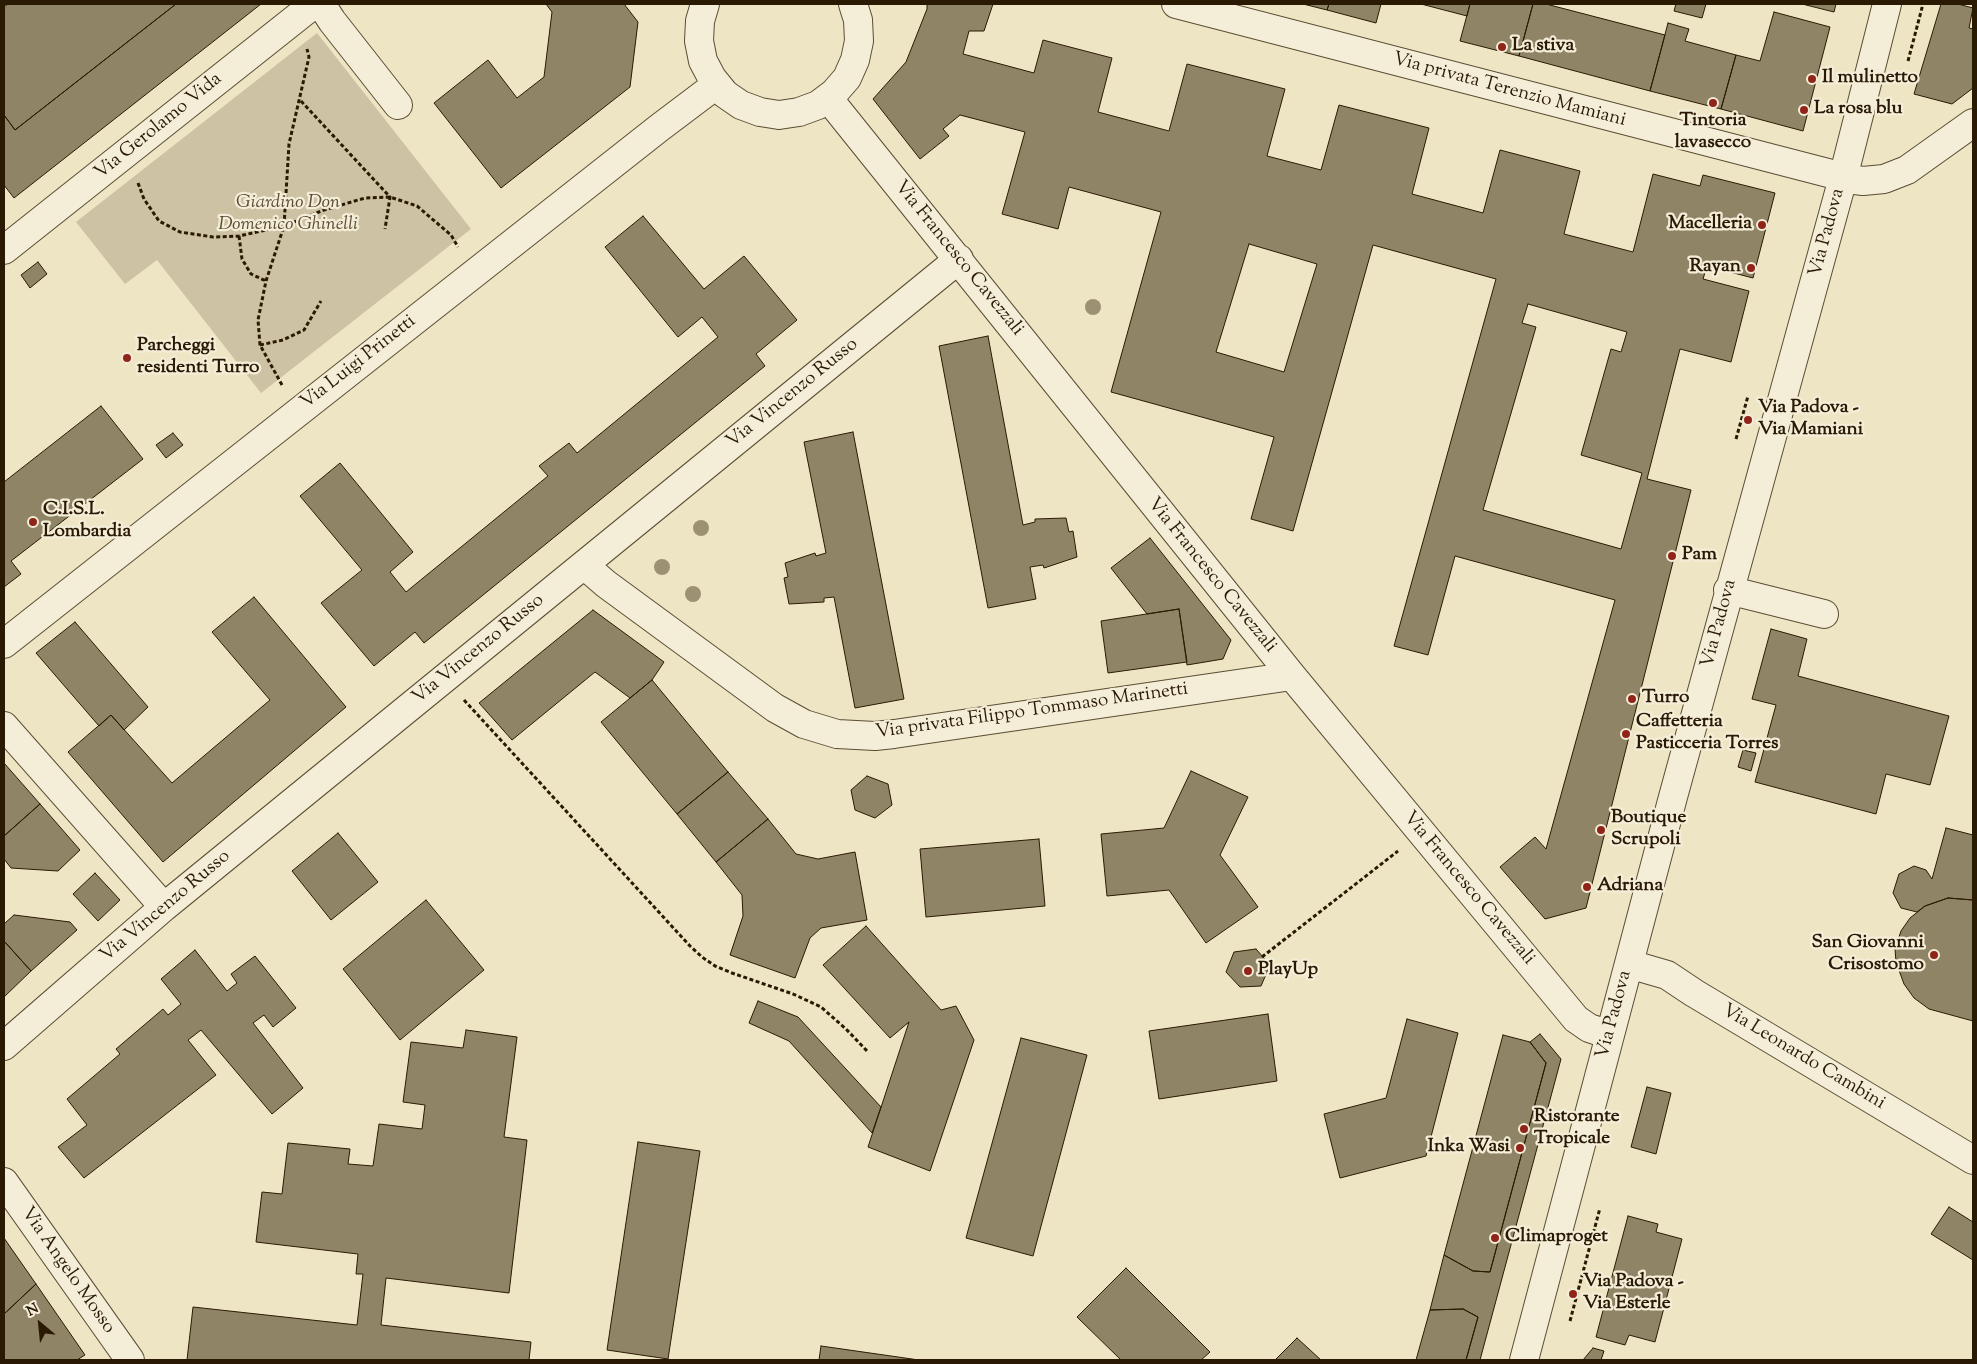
<!DOCTYPE html>
<html>
<head>
<meta charset="utf-8">
<style>
	body { margin:0 }
	#map { position:relative; width:1977px; height:1364px; overflow:hidden; background:#eee5c4; font-family:"Sorts Mill Goudy",serif }
	canvas { display:block }
	.frame { position:absolute; inset:0; border:5px solid #2a1a03; pointer-events:none }
	.north { position:absolute; left:15px; top:1299px; width:50px; height:50px; -webkit-text-stroke:4px #f4eed9; paint-order:stroke; rotate:332deg; font-size:14px; font-weight:700; line-height:20px; text-align:center; color:#2a1a03 }
	.north::after { content:''; display:block; margin:auto; width:18px; height:22px; background:#2a1a03; clip-path:polygon(50% 0,100% 100%,50% 72%,0 100%) }
</style>
</head>
<body>
<div id="map">
<canvas width="1977" height="1364"></canvas>
<div class="frame"></div>
<div class="north">N</div>
</div>
<script>
const ctx = document.querySelector('canvas').getContext('2d');
ctx.lineJoin = 'round';
function fillPath(path, color) { ctx.fillStyle = color; ctx.fill(path, 'evenodd'); }
const toPath = rows => new Path2D(rows.map(r => 'M' + r).join(''));
function trace(path, color, width, dash) { ctx.strokeStyle = color; ctx.lineWidth = width; ctx.lineCap = dash ? 'butt' : 'round'; ctx.setLineDash(dash || []); ctx.stroke(path); }
function label(font, color, halo, rows, align = 'center') {
  ctx.font = font + ' "Sorts Mill Goudy",serif'; ctx.lineWidth = 4.5; ctx.setLineDash([]); ctx.textBaseline = 'middle'; ctx.strokeStyle = halo; ctx.fillStyle = color; for (const [text, x, y, turn = 0] of rows) {
    ctx.save(); ctx.translate(x, y); ctx.rotate((+turn || 0) * Math.PI / 180); ctx.textAlign = isNaN(turn) ? turn : align; if (halo) ctx.strokeText(text, 0, 0); ctx.fillText(text, 0, 0); ctx.restore();
  }
}
const green = toPath([
	[317,33,471,229,261,393,157,260,125,284,76,222]
]);
const building = toPath([
	[8,4,176,4,15,130,4,115,4,7,8,4],
	[176,4,261,4,14,198,4,185,4,115,15,130,176,4],
	[546,4,624,4,638,22,630,87,501,188,434,103,488,60,517,98,544,77,552,12,546,4],
	[927,4,993,4,984,31,969,31,963,54,1034,73,1043,40,1112,58,1098,112,1169,131,1187,64,1285,89,1267,156,1321,170,1339,105,1429,128,1412,194,1483,213,1500,150,1580,171,1564,234,1633,252,1653,174,1700,186,1703,175,1775,193,1753,278,1707,266,1703,279,1749,291,1731,362,1680,349,1647,479,1691,490,1586,908,1545,919,1500,867,1535,837,1546,849,1615,600,1455,556,1428,655,1394,646,1496,279,1373,245,1293,531,1251,519,1274,437,1111,392,1161,212,1069,187,1058,229,1002,214,1025,132,960,115,943,129,949,136,920,159,873,99,906,62,927,9,927,4],
	[1249,244,1317,264,1284,372,1216,352,1249,244],
	[1528,304,1627,332,1621,352,1611,349,1581,455,1642,473,1621,549,1483,510,1536,327,1522,323,1528,304],
	[1303,4,1329,4,1327,10,1303,4],
	[1329,4,1381,4,1376,23,1327,10,1329,4],
	[1421,4,1470,4,1467,16,1421,4],
	[1470,4,1533,4,1519,56,1460,41,1470,4],
	[1533,4,1546,4,1665,35,1650,91,1519,56,1533,4],
	[1676,4,1706,4,1702,18,1674,11,1676,4],
	[1802,4,1836,4,1834,12,1802,4],
	[1941,4,1958,4,1973,8,1969,28,1973,29,1973,88,1952,104,1914,94,1941,4],
	[1774,12,1830,27,1803,131,1721,109,1736,55,1760,61,1774,12],
	[1668,23,1689,29,1685,41,1736,55,1721,109,1650,91,1668,23],
	[643,216,704,289,744,256,797,320,756,354,765,366,424,643,415,632,374,666,321,603,362,570,300,496,340,463,413,552,390,572,406,592,548,476,539,466,569,443,577,453,718,337,702,317,678,337,605,247,643,216],
	[38,262,47,274,30,288,21,275,38,262],
	[988,336,1023,525,1035,522,1035,519,1066,518,1069,532,1073,531,1077,557,1044,568,1043,565,1030,567,1036,599,988,608,939,346,988,336],
	[101,406,143,459,11,561,21,574,4,587,4,482,101,406],
	[853,432,904,699,855,708,834,597,824,598,824,602,789,604,784,578,788,577,785,563,815,553,816,556,826,553,804,442,853,432],
	[173,433,183,445,166,458,156,445,173,433],
	[1150,538,1231,640,1223,659,1187,665,1179,609,1147,614,1111,568,1150,538],
	[254,597,346,707,163,862,68,752,111,715,172,783,270,700,212,632,254,597],
	[1179,609,1187,662,1108,673,1101,621,1179,609],
	[593,610,664,662,652,680,630,698,595,672,512,740,479,703,593,610],
	[75,622,148,707,124,730,111,715,99,726,36,653,75,622],
	[1771,629,1807,639,1798,676,1949,716,1930,785,1886,774,1876,814,1755,782,1776,705,1752,699,1771,629],
	[652,680,728,772,677,814,601,722,652,680],
	[1743,750,1756,753,1751,771,1738,767,1743,750],
	[4,763,40,804,4,836,4,763],
	[1191,771,1248,797,1220,855,1258,907,1206,943,1169,890,1107,896,1101,834,1164,828,1191,771],
	[728,772,768,819,716,862,677,814,728,772],
	[867,776,888,784,892,805,875,818,855,810,851,790,867,776],
	[40,804,80,850,58,871,11,868,4,859,4,836,40,804],
	[768,819,796,854,818,859,855,852,867,920,821,928,810,938,795,978,730,955,743,916,742,895,716,862,768,819],
	[1946,828,1973,835,1973,900,1948,898,1925,906,1917,912,1901,908,1893,893,1899,874,1914,866,1926,870,1932,879,1946,828],
	[338,833,378,882,331,920,292,871,338,833],
	[1039,839,1045,906,926,917,920,849,1039,839],
	[95,873,120,900,98,921,73,894,95,873],
	[1948,898,1973,900,1973,1021,1929,1009,1914,998,1904,984,1896,962,1895,949,1901,931,1910,918,1925,906,1948,898],
	[426,900,484,970,400,1040,343,969,426,900],
	[14,915,70,922,77,930,31,971,4,941,4,924,14,915],
	[866,926,941,1010,956,1006,974,1040,930,1171,868,1147,909,1022,890,1038,823,965,866,926],
	[4,941,31,971,4,997,4,941],
	[1256,949,1270,965,1261,986,1240,987,1226,972,1234,952,1256,949],
	[195,950,227,991,237,983,231,974,255,956,296,1008,273,1027,264,1015,253,1023,303,1088,272,1114,201,1030,188,1040,216,1075,84,1178,58,1147,87,1125,67,1099,120,1054,116,1049,163,1009,168,1015,181,1004,161,979,195,950],
	[758,1001,798,1017,881,1107,872,1133,789,1041,749,1023,758,1001],
	[1268,1014,1277,1081,1159,1099,1149,1031,1268,1014],
	[1407,1019,1458,1033,1426,1156,1340,1178,1324,1114,1386,1098,1407,1019],
	[466,1030,517,1037,504,1137,527,1140,509,1293,386,1278,381,1325,531,1342,529,1360,187,1360,193,1307,357,1325,363,1274,356,1274,358,1254,256,1242,262,1192,282,1194,288,1143,350,1149,348,1164,373,1166,379,1124,422,1129,425,1105,403,1102,411,1042,463,1048,466,1030],
	[1540,1034,1561,1059,1480,1360,1466,1360,1478,1317,1463,1309,1430,1310,1444,1255,1473,1271,1490,1272,1546,1063,1530,1042,1540,1034],
	[1503,1035,1530,1042,1546,1063,1490,1272,1473,1271,1444,1255,1503,1035],
	[1021,1038,1087,1055,1033,1256,966,1238,1021,1038],
	[1647,1087,1671,1093,1656,1154,1631,1147,1647,1087],
	[638,1142,700,1151,668,1359,607,1350,638,1142],
	[1949,1207,1973,1222,1973,1260,1931,1234,1949,1207],
	[1628,1216,1658,1224,1656,1232,1682,1239,1655,1342,1629,1335,1625,1345,1596,1337,1628,1216],
	[4,1238,36,1284,4,1314,4,1238],
	[1126,1268,1210,1352,1201,1360,1121,1360,1077,1317,1126,1268],
	[36,1284,85,1355,77,1360,4,1360,4,1314,36,1284],
	[1463,1309,1478,1317,1466,1360,1416,1360,1430,1310,1463,1309],
	[1297,1338,1321,1360,1275,1360,1297,1338],
	[821,1346,919,1360,819,1360,821,1346],
	[1593,1348,1604,1351,1601,1360,1583,1360,1593,1348]
]);
const path = toPath([
	[1908,61,1923,4],
	[301,101,390,197,385,229],
	[138,183,144,199,159,221,180,232,213,237,239,236,284,226,324,210,365,198,390,197,417,206,451,235,458,247],
	[239,236,242,259,251,274,266,281],
	[260,345,283,340,304,330,321,301],
	[282,385,260,345,258,320,266,281,284,226,289,144,309,57,307,49],
	[1736,439,1748,396],
	[464,700,690,946,702,957,715,966,732,973,793,994,821,1007,846,1029,868,1052],
	[1262,957,1398,851],
	[1570,1321,1600,1208]
]);
const minor = toPath([
	[321,4,332,21,398,105],
	[705,4,700,21,699,41,703,61,712,78,725,94,741,105,760,112,779,115,799,112,818,105,834,93,847,78,855,60,859,41,858,20,853,4],
	[1176,4,1855,180,1863,181,1884,179,1907,170,1973,123],
	[828,98,1292,676,1576,1019,1589,1028,1610,1035],
	[4,250,314,4],
	[584,565,606,584,775,708,804,724,837,734,875,736,894,734,1292,676],
	[1728,590,1824,614],
	[4,644,659,128,716,85],
	[4,726,164,907],
	[1629,964,1667,975,1694,993,1973,1160],
	[4,1046,164,907,959,259],
	[4,1182,130,1360],
	[1524,1360,1673,797,1843,178,1887,4]
]);
const trees = [
	[1093,307],
	[701,528],
	[662,567],
	[693,594]
];
const markers = [
	[1502,47,5,"#8f2418"],
	[1812,79,5,"#8f2418"],
	[1713,103,5,"#8f2418"],
	[1804,110,5,"#8f2418"],
	[1762,225,5,"#8f2418"],
	[1751,268,5,"#8f2418"],
	[127,358,5,"#8f2418"],
	[1748,420,5,"#8f2418"],
	[33,522,5,"#8f2418"],
	[1672,556,5,"#8f2418"],
	[1632,699,5,"#8f2418"],
	[1626,734,5,"#8f2418"],
	[1601,830,5,"#8f2418"],
	[1587,887,5,"#8f2418"],
	[1934,955,5,"#8f2418"],
	[1248,971,5,"#8f2418"],
	[1524,1129,5,"#8f2418"],
	[1520,1148,5,"#8f2418"],
	[1495,1238,5,"#8f2418"],
	[1573,1294,5,"#8f2418"]
];
const poiNames = [
	["La stiva",1512,47],
	["Il mulinetto",1822,79],
	["La rosa blu",1814,110],
	["Tintoria",1713,122,"center"],
	["lavasecco",1713,144,"center"],
	["Macelleria",1752,225,"right"],
	["Rayan",1741,268,"right"],
	["Parcheggi",137,347],
	["residenti Turro",137,369],
	["Via Padova -",1758,409],
	["Via Mamiani",1758,431],
	["C.I.S.L.",43,511],
	["Lombardia",43,533],
	["Pam",1682,556],
	["Turro",1642,699],
	["Caffetteria",1636,723],
	["Pasticceria Torres",1636,745],
	["Boutique",1611,819],
	["Scrupoli",1611,841],
	["Adriana",1597,887],
	["San Giovanni",1924,944,"right"],
	["Crisostomo",1924,966,"right"],
	["PlayUp",1258,971],
	["Ristorante",1534,1118],
	["Tropicale",1534,1140],
	["Inka Wasi",1510,1148,"right"],
	["Climaproget",1505,1238],
	["Via Padova -",1583,1283],
	["Via Esterle",1583,1305]
];
const streetNames = [
	["Via privata Terenzio Mamiani",1509,91,15],
	["Via Gerolamo Vida",159,127,-39],
	["Via Padova",1828,233,-75],
	["Via Francesco Cavezzali",958,259,51],
	["Via Luigi Prinetti",359,363,-38],
	["Via Vincenzo Russo",793,394,-39],
	["Via Francesco Cavezzali",1211,576,51],
	["Via Padova",1720,624,-75],
	["Via Vincenzo Russo",479,650,-39],
	["Via privata Filippo Tommaso Marinetti",1032,712,-8],
	["Via Francesco Cavezzali",1468,889,50],
	["Via Vincenzo Russo",166,907,-40],
	["Via Padova",1615,1015,-75],
	["Via Leonardo Cambini",1803,1058,31],
	["Via Angelo Mosso",67,1271,55]
];
const parkNames = [
	["Giardino Don",288,204],
	["Domenico Ghinelli",288,226]
];
fillPath(green, '#cdc2a3');
fillPath(building, '#908467');
trace(building, '#2a1a03', 1);
trace(minor, '#5b4d33', 30);
trace(path, '#2a1a03', 3, [4, 2.5]);
trace(minor, '#f4eed9', 28);
ctx.fillStyle = '#9d9174';
for (const [x, y] of trees) { ctx.beginPath(); ctx.arc(x, y, 8, 0, 2 * Math.PI); ctx.fill(); }
for (const [x, y, r, color] of markers) { const dot = new Path2D(); dot.arc(x, y, r, 0, 2 * Math.PI); ctx.fillStyle = color; ctx.fill(dot); trace(dot, '#f4eed9', 2); }
label('bold 19px', '#2a1a03', '#f4eed9', poiNames, 'left');
label('19px', '#2a1a03', '#f4eed9', streetNames);
label('italic 19px', '#5b4c33', '#f4eed9', parkNames);
</script>
</body>
</html>
